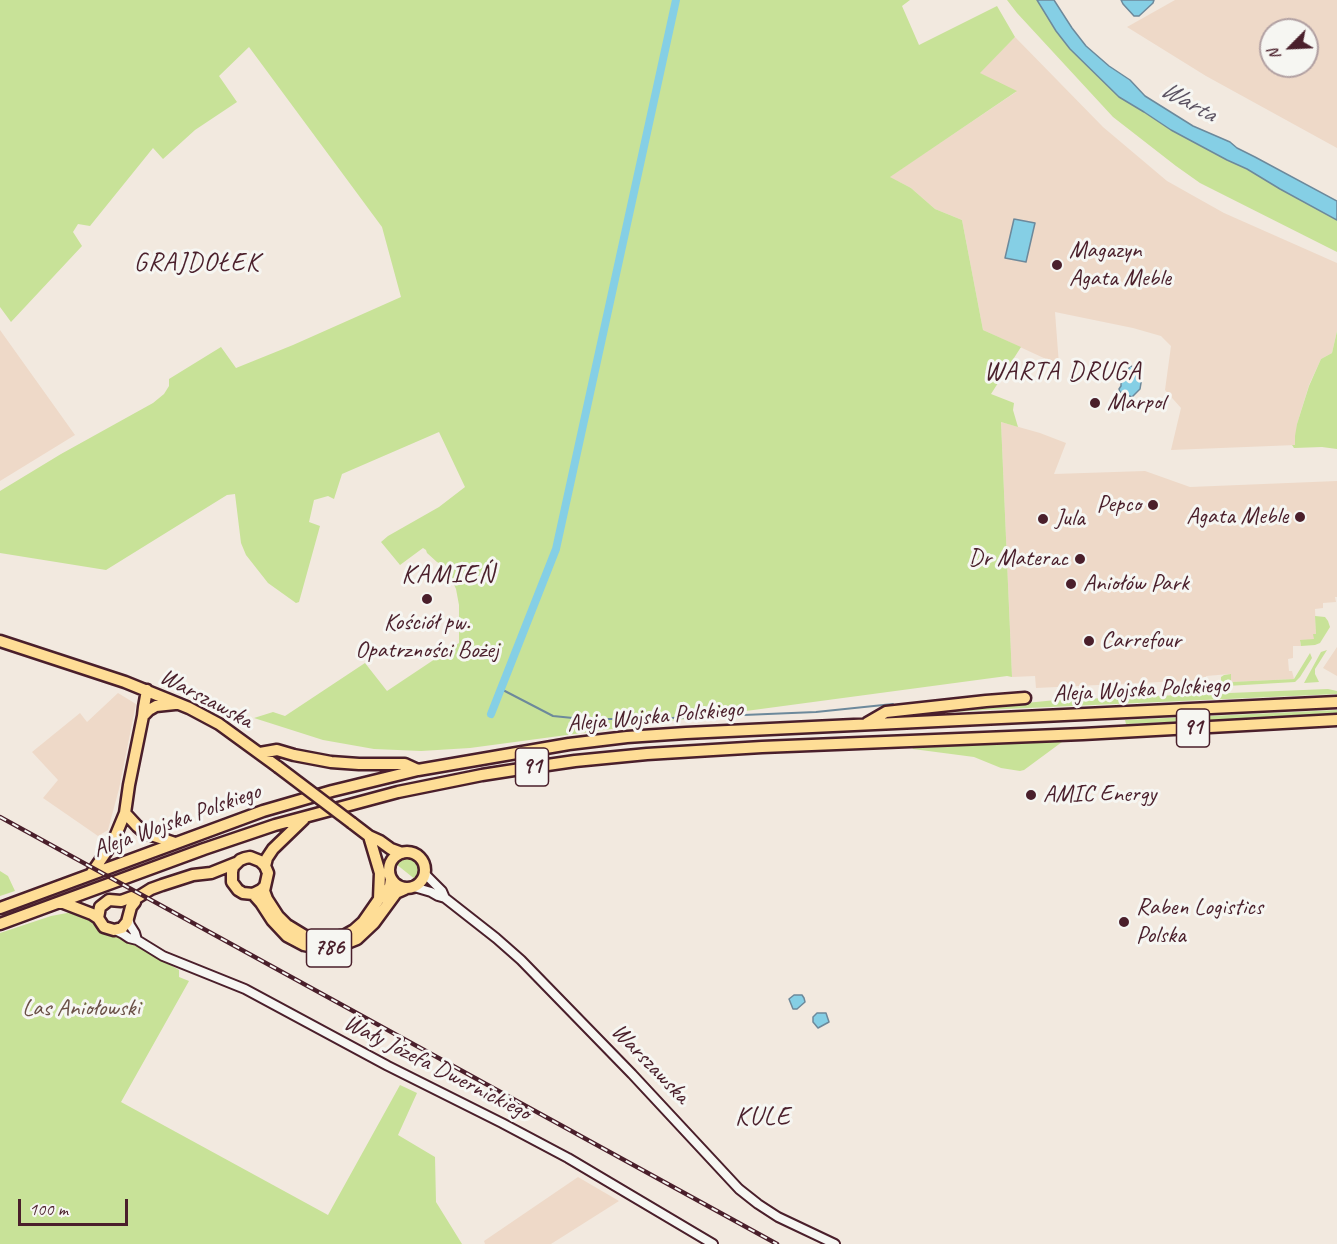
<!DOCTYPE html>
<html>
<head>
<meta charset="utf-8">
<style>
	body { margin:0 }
	#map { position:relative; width:1337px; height:1244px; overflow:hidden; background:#f2e9df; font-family:Caveat,sans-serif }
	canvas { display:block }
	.north { position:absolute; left:1259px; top:18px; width:60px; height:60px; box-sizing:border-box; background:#f6f6f2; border:2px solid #b1a0a2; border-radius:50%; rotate:246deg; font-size:16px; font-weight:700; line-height:24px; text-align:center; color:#4a1f2b }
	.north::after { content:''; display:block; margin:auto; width:21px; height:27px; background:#4a1f2b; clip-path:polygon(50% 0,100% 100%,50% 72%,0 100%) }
	.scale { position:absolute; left:18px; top:1199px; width:110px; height:27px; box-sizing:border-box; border:3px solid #4a1f2b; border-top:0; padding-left:8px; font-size:18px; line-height:21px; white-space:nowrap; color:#4a1f2b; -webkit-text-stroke:4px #f6f6f2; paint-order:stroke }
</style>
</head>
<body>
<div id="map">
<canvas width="1337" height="1244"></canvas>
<div class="north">N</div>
<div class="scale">100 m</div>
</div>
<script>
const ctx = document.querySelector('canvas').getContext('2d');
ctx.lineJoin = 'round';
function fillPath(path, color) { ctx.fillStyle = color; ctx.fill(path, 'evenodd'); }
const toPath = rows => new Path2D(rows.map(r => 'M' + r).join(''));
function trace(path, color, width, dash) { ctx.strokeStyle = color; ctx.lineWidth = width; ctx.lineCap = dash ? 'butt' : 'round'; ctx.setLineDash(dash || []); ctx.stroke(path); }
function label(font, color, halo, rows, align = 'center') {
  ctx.font = font + ' Caveat,sans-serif'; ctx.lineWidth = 6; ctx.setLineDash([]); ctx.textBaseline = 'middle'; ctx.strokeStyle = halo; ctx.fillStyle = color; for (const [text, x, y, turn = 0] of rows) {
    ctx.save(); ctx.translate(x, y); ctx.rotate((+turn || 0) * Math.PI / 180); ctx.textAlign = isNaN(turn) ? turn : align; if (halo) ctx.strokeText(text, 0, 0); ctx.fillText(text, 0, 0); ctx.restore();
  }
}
const built = toPath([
	[1175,0,1337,0,1337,148,1206,76,1127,27],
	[1271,30,1307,30,1307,66,1271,66],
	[1015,37,1103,127,1167,181,1224,213,1337,263,1337,331,1332,353,1321,359,1309,385,1297,424,1296,445,1171,450,1181,408,1165,390,1171,346,1161,336,1133,328,1055,312,1059,365,983,330,962,220,935,209,911,188,889,177,1016,92,979,73],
	[0,330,75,435,0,481],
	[1001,422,1040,433,1066,443,1054,474,1145,471,1190,487,1337,481,1337,597,1335,597,1336,602,1323,603,1323,608,1315,609,1316,634,1314,640,1300,641,1301,646,1293,646,1293,658,1288,659,1289,671,1292,671,1294,679,1231,682,1230,674,1206,676,1205,680,1202,680,1036,688,1035,676,1012,677],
	[1337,647,1337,676,1323,668],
	[118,693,136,704,119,789,108,830,98,836,43,798,58,780,32,752,80,713,87,722],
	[578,1177,619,1201,551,1244,485,1244,484,1241]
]);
const green = toPath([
	[0,0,910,0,902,6,919,45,997,6,1015,37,980,73,1017,91,890,177,911,188,935,209,962,220,983,330,1021,347,991,394,1014,403,1013,410,1018,427,1001,422,1012,677,1007,676,470,748,421,751,374,749,323,740,254,718,273,712,285,716,365,663,387,691,459,643,459,605,456,589,446,567,437,562,427,553,426,550,423,548,400,565,381,542,388,536,439,507,465,487,439,432,342,474,334,499,328,496,314,500,309,522,320,526,299,602,296,603,268,583,246,555,241,543,235,494,227,495,106,570,0,553,0,491,61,454,153,403,164,394,169,386,169,379,221,347,236,368,293,345,401,297,382,227,249,47,219,76,237,102,195,130,163,159,153,148,90,226,78,224,73,232,82,246,11,322,0,307],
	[1007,0,1037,0,1056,31,1070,49,1119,97,1144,112,1171,130,1227,160,1247,169,1280,189,1337,220,1337,252,1200,183,1176,166,1113,117,1017,13],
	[1337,331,1337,449,1322,447,1294,448,1292,445,1295,445,1295,436,1297,424,1309,386,1321,359,1332,353],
	[1315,616,1325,617,1328,621,1330,627,1320,643,1315,645,1301,646,1300,640,1314,639,1313,634,1316,634],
	[1327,650,1315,669,1315,674,1319,682,1304,683,1321,652],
	[1310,653,1312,658,1300,677,1295,682,1227,686,1224,685,1221,681,1221,677,1224,675,1231,674,1231,682,1294,679],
	[1328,689,1337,691,1337,694,983,710,885,717,1056,700],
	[1337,710,1337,714,1319,715,1126,724,1125,720],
	[1056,741,1062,742,1024,770,1020,771,1001,768,974,757,913,749,912,747],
	[410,857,418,862,421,869,419,876,416,880,396,864,402,858],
	[0,871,8,876,15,891,0,896],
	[67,913,82,913,179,970,179,977,189,981,121,1102,328,1215,400,1085,417,1093,398,1135,435,1157,436,1202,462,1244,0,1244,0,933,51,916]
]);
const water = toPath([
	[1037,0,1054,0,1072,28,1086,46,1109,66,1130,80,1145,96,1193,126,1230,142,1237,148,1255,157,1337,201,1337,220,1280,189,1247,169,1227,160,1171,130,1144,112,1119,97,1070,49,1056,31,1037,0],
	[1121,0,1154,0,1153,3,1139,16,1134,16,1123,4,1121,0],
	[1014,219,1035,223,1026,262,1005,258,1014,219],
	[1130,366,1142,369,1142,377,1140,389,1132,397,1120,392,1119,389,1121,386,1121,382,1130,366],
	[794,995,802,995,804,998,805,1002,797,1009,793,1009,789,999,794,995],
	[817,1013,826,1013,829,1022,818,1028,813,1022,813,1017,817,1013]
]);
const stream = toPath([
	[501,689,553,716,583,719,647,719,816,712,893,704]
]);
const canal = toPath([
	[491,714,556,549,676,0]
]);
const minor = toPath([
	[425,874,442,891,445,898,496,938,521,960,632,1074,739,1189,758,1204,778,1217,835,1244],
	[414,887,431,892,438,896,445,898],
	[128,919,130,925,135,933,137,940],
	[115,930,123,934,129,938,137,940,163,956,245,989,388,1066,502,1123,568,1158,713,1244]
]);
const major = toPath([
	[0,641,125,682,189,708,219,724,278,767],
	[143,716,149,710,156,706,175,704],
	[867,723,886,712,986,701,1025,698],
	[260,753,277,750,294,755,331,762,359,764,405,764,418,770],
	[125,813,137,826,145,833,175,843],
	[352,823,369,836,380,841,391,849,402,853],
	[369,836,380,873,379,899],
	'389 870a18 18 0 1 1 36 0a18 18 0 1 1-36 0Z',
	[265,866,267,858,273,849,304,819],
	[91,874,113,842,125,813,129,785,143,716,144,707,147,690],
	[265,886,261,890,253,894,243,893,238,890,232,882,232,872,233,867,240,860,245,858,250,857,260,861,265,866,268,873,264,891,267,899,278,916,287,925,305,936,326,939,345,935,354,930,363,922,379,899,386,893,390,886,391,879],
	[253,894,261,903,272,920,287,936,304,945,318,948,328,948,347,943,357,939,374,923,396,893,405,889],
	[61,902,92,914,98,918,104,927,114,930,122,928,127,922,131,907,135,902,135,899],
	[0,908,263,811,332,791,418,770,569,744,627,737,686,733,1337,702],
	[98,918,100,907,109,900,121,901,132,897,135,899,151,889,162,885,193,875,211,873,236,863],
	[0,924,204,849,275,825,398,792,482,775,527,768,575,761,647,754,762,747,1083,734,1337,720]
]);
const rail = toPath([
	[0,817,777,1244]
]);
const majorBridge = toPath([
	[278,767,352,823]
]);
const markers = [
	[1057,265,6,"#4a1f2b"],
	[1095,403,6,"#4a1f2b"],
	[1153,505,6,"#4a1f2b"],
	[1300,517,6,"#4a1f2b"],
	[1043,519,6,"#4a1f2b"],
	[1080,559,6,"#4a1f2b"],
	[1071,584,6,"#4a1f2b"],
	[427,599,6,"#4a1f2b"],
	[1089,641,6,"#4a1f2b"],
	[1031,795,6,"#4a1f2b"],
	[1124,922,6,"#4a1f2b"]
];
const shields = [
	[1193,728,33],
	[532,767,33],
	[329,948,45]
];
const shieldNames = [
	["91",1193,728],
	["91",532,767],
	["786",329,948]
];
const poiNames = [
	["Magazyn",1069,251],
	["Agata Meble",1069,279],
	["Marpol",1107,403],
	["Pepco",1141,505,"right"],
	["Agata Meble",1288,517,"right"],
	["Jula",1055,519],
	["Dr Materac",1068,559,"right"],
	["Aniołów Park",1083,584],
	["Kościół pw.",427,623,"center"],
	["Opatrzności Bożej",427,651,"center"],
	["Carrefour",1101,641],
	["AMIC Energy",1043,795],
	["Raben Logistics",1136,908],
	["Polska",1136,936]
];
const streetNames = [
	["Aleja Wojska Polskiego",1141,690,-3],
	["Warszawska",206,699,28],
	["Aleja Wojska Polskiego",655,717,-5],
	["Aleja Wojska Polskiego",177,821,-20],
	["Warszawska",650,1064,46],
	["Wały Józefa Dwernickiego",437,1068,27]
];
const parkNames = [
	["Las Aniołowski",81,1009]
];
const waterNames = [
	["Warta",1188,102,29]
];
const neighbourhoodNames = [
	["GRAJDOŁEK",197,263],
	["WARTA DRUGA",1063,372],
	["KAMIEŃ",448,575],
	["KULE",763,1117]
];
fillPath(built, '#eed9c8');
fillPath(green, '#c8e298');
fillPath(water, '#85cfe5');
trace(water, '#6d899b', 1.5);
trace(stream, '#6d899b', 2);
trace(canal, '#85cfe5', 8);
trace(minor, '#4a1f2b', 12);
trace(major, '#4a1f2b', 15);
trace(minor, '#f6f6f2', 8);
trace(major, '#fedd96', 10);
trace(rail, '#4a1f2b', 4.5);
trace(rail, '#f6f6f2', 2, [7]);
trace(majorBridge, '#4a1f2b', 15, []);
trace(majorBridge, '#fedd96', 10);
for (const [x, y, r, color] of markers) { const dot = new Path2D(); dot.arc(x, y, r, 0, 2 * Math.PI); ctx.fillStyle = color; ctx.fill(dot); trace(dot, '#f6f6f2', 2); }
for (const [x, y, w] of shields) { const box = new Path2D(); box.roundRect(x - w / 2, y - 19, w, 38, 4.5); ctx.fillStyle = '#f6f6f2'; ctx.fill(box); trace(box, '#4a1f2b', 1.5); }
label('bold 22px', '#4a1f2b', null, shieldNames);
label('24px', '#4a1f2b', '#f6f6f2', poiNames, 'left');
label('24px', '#4a1f2b', '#f6f6f2', streetNames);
label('24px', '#6a5046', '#f6f6f2', parkNames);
label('italic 26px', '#5c5463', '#f6f6f2', waterNames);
ctx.letterSpacing = '1.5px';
label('26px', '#4a1f2b', '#f6f6f2', neighbourhoodNames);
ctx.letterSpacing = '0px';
</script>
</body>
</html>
